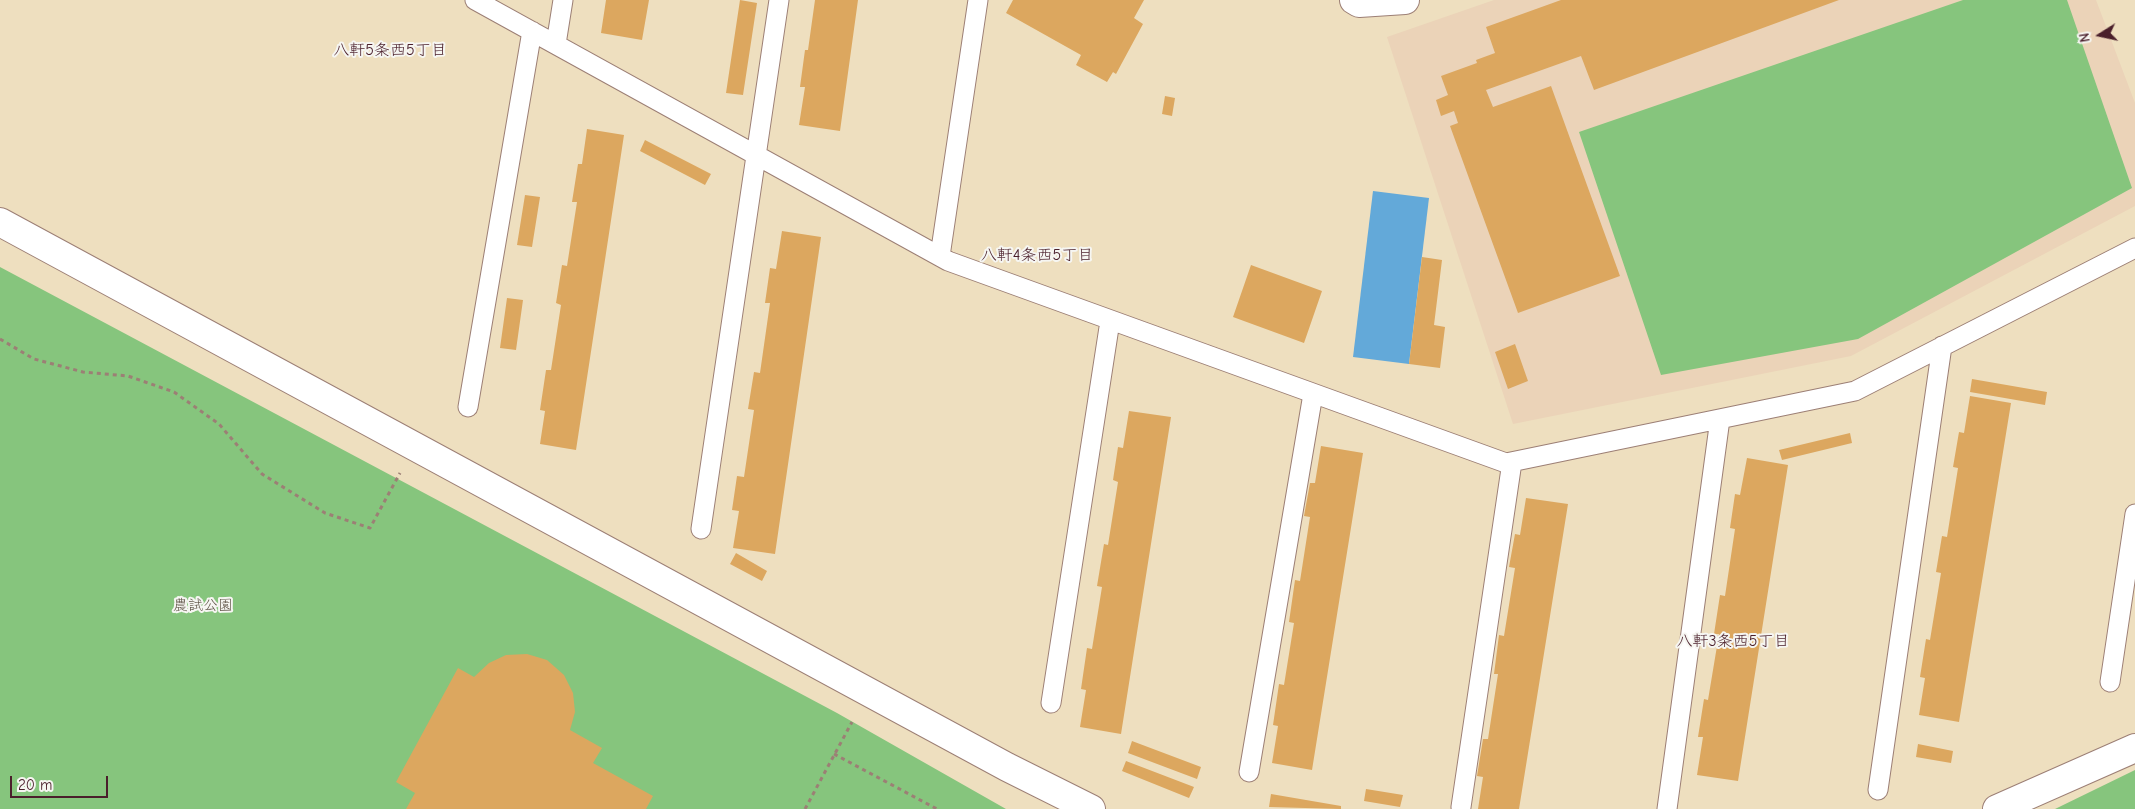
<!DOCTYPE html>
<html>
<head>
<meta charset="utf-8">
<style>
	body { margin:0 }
	#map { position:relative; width:2135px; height:809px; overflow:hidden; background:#eedfbf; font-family:"Comic Neue",sans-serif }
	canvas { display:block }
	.north { position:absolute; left:2075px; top:10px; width:50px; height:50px; -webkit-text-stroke:4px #f6f6f2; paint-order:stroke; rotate:260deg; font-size:14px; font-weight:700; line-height:20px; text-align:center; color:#4a1f2b }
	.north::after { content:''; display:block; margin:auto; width:18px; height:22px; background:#4a1f2b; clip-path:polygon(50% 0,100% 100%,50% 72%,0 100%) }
	.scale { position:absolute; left:10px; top:776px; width:98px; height:22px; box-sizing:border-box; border:2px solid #4a1f2b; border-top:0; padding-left:6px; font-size:15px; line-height:18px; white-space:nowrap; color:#4a1f2b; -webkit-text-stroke:4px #f6f6f2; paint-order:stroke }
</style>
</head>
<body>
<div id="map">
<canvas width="2135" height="809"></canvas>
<div class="north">N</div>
<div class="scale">20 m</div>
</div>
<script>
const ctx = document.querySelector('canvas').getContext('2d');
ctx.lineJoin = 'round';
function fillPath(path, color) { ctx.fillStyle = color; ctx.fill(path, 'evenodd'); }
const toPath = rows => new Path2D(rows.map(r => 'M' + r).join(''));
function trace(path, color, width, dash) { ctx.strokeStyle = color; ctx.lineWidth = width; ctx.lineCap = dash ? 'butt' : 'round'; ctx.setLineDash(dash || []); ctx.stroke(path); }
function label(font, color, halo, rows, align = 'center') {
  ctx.font = font + ' "Comic Neue","Klee One",sans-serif'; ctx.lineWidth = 4; ctx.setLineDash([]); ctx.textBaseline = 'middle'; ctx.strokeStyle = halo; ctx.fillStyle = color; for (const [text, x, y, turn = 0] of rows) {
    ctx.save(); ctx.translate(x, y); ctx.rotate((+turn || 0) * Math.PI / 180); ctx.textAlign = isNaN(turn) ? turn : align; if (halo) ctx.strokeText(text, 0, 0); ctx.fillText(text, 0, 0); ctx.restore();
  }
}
const built = toPath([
	[1494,0,2096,0,2135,103,2135,206,1851,356,1513,424,1387,37]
]);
const green = toPath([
	[1963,0,2067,0,2132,188,1858,339,1661,375,1579,132],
	[0,267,837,713,1006,809,0,809],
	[2135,770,2135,809,2055,809]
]);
const water = toPath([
	[1373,191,1429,198,1409,364,1353,357]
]);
const building = toPath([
	[606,0,649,0,642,40,601,33],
	[740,0,757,3,743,95,726,93],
	[815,0,858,0,840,131,799,125,805,87,800,87,805,50,808,50],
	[1013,0,1144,0,1134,18,1143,24,1116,74,1113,72,1107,82,1076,65,1081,55,1006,13],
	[1561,0,1839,0,1594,90,1581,56,1486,90,1493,107,1551,86,1620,276,1518,313,1450,126,1458,123,1454,111,1441,116,1436,100,1448,95,1441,76,1477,63,1476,60,1495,53,1486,27],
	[1165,96,1175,98,1172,116,1162,114],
	[587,129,624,135,576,450,540,444,545,411,540,410,546,370,551,370,561,305,556,303,562,265,567,266,577,202,572,202,578,164,582,164],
	[645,140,711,174,705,185,640,151],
	[525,195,540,197,532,247,517,245],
	[782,231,821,237,775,554,733,548,739,511,732,510,737,476,744,477,754,410,748,409,754,372,760,373,770,303,765,303,770,268,776,269],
	[1422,257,1442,260,1434,325,1445,327,1440,368,1409,364],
	[1251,265,1322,291,1304,343,1233,317],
	[507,298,523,300,516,350,500,348],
	[1515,344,1528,381,1508,389,1495,352],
	[1972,379,2047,392,2045,405,1970,392],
	[1970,396,2011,403,1959,722,1919,715,1925,678,1920,677,1926,639,1930,640,1941,573,1936,572,1942,536,1947,537,1958,468,1953,467,1959,432,1964,433],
	[1129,411,1171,417,1121,734,1080,727,1086,690,1081,689,1087,648,1092,649,1102,587,1097,586,1104,544,1108,545,1118,482,1113,480,1118,447,1123,448],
	[1850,433,1852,443,1782,460,1779,450],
	[1321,446,1363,453,1312,770,1272,763,1278,726,1273,725,1279,684,1284,685,1294,623,1289,622,1295,580,1300,581,1310,517,1304,516,1310,483,1315,483],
	[1747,458,1788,465,1738,781,1697,775,1703,737,1698,737,1704,699,1708,700,1719,634,1714,634,1720,595,1725,596,1735,529,1730,528,1735,494,1740,495],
	[1526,498,1568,504,1519,809,1478,809,1483,777,1477,776,1483,739,1488,739,1498,674,1494,674,1499,635,1504,636,1515,568,1509,567,1515,534,1520,535],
	[736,553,767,571,762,581,730,564],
	[527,654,547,660,564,675,573,693,575,712,570,730,602,748,593,763,653,796,646,809,406,809,415,793,396,782,458,668,474,677,489,663,506,655],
	[1132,741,1201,767,1197,779,1128,753],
	[1918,744,1953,751,1951,763,1916,757],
	[1126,761,1194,787,1189,798,1122,771],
	[1366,789,1403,795,1400,807,1364,801],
	[1271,794,1341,806,1341,809,1269,807]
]);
const path = toPath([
	[0,339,34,359,83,372,128,376,174,392,219,424,262,474,325,513,370,528,400,473],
	[834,754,937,809],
	[805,809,852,722]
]);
const service = toPath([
	[475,0,948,261,1506,463,1855,391,2135,248],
	[556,44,563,0],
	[940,256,978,0],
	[468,407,532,31],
	[701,529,779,0],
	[2110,682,2135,514],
	[1051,703,1110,321],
	[1249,772,1313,394],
	[1878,790,1942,346],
	[1461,807,1512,462],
	[1667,809,1720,419]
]);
const minor = toPath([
	[1354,0,1359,3,1405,0],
	[0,222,1007,767,1091,809],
	[1997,809,2135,748]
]);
const parkNames = [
	["農試公園",203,606]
];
const neighbourhoodNames = [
	["八軒5条西5丁目",390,50],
	["八軒4条西5丁目",1037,255],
	["八軒3条西5丁目",1733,641]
];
fillPath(built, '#ebd3b8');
fillPath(green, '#86c57d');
fillPath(water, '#63a9d9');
fillPath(building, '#dca75f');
trace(service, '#9c7f75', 21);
trace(minor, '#9c7f75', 30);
trace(path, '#9c7f75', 3, [4, 4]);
trace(service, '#fff', 19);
trace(minor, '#fff', 28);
label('15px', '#5c5144', '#f6f6f2', parkNames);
label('16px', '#4a1f2b', '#f6f6f2', neighbourhoodNames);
</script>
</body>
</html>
